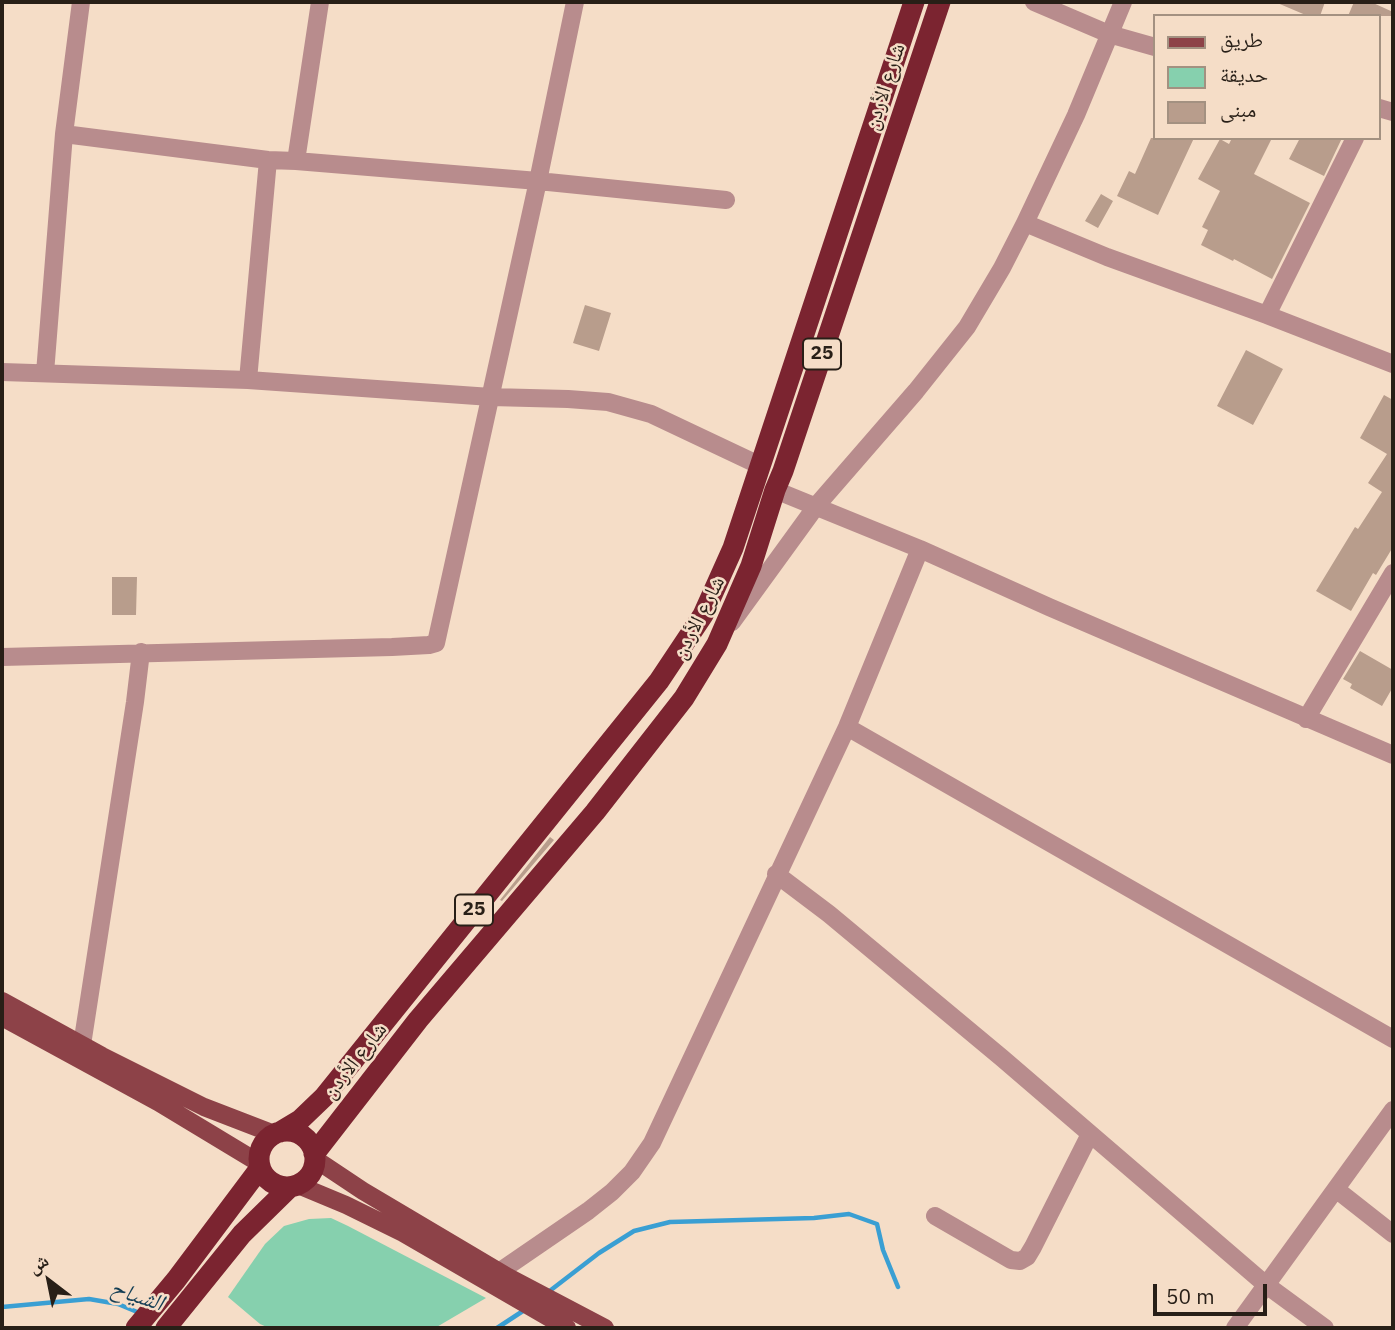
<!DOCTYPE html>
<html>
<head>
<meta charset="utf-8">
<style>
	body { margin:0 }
	#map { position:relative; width:1395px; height:1330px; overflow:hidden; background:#f5ddc7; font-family:"IBM Plex Sans","Noto Naskh Arabic",sans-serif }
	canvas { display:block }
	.frame { position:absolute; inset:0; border:4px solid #281f17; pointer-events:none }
	.legend { position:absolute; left:1153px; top:14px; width:228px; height:126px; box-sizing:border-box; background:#f5ddc7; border:2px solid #a39181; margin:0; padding:9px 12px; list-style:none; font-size:21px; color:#281f17 }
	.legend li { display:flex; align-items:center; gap:14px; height:35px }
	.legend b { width:35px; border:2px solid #a39181 }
	.north { position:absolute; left:14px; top:1246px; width:70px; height:70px; -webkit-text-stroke:5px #f5ddc7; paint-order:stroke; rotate:328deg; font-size:19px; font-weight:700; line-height:28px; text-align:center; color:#281f17 }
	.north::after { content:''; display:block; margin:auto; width:24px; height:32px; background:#281f17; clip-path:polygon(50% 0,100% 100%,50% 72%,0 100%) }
	.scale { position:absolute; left:1153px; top:1284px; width:114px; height:32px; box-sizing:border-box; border:4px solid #281f17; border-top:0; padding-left:9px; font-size:21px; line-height:24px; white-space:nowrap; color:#281f17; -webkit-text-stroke:5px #f5ddc7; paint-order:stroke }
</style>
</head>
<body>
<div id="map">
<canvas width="1395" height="1330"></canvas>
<div class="frame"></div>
<ul class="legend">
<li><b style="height:9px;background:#8d4248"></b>طريق</li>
<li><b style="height:19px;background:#86d0ae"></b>حديقة</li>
<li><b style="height:19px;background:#b89d8c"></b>مبنى</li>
</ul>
<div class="north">ش</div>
<div class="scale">50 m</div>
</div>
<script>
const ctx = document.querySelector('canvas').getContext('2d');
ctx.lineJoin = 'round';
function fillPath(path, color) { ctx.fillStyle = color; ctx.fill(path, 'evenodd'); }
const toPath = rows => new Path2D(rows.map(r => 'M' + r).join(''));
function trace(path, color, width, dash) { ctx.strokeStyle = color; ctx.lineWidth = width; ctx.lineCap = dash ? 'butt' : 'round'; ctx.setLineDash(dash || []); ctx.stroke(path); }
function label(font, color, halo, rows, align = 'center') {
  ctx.font = font + ' "IBM Plex Sans","Noto Naskh Arabic",sans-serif'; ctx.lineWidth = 5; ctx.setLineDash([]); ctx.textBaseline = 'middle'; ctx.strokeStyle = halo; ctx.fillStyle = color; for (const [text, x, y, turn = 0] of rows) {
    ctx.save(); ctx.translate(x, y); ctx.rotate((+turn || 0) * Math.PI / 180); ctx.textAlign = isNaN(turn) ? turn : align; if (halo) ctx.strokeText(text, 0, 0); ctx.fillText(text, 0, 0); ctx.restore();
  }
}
const green = toPath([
	[331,1218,348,1226,486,1298,435,1328,269,1328,260,1324,228,1297,265,1244,284,1226,309,1219]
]);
const stream = toPath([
	[547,1293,599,1253,634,1231,670,1222,814,1218,849,1214,877,1224,883,1250,898,1287],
	[2,1307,89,1299,118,1304,142,1314],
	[497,1328,526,1309]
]);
const building = toPath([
	[1275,2,1325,2,1320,16,1308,16],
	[1354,2,1371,2,1393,12,1393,16,1348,16],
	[1151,138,1194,138,1158,215,1117,196,1129,171,1135,174],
	[1232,138,1272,138,1254,174,1310,203,1272,279,1234,259,1233,261,1201,245,1208,230,1202,227,1220,191,1198,179,1220,139,1229,144],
	[1300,138,1342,138,1324,176,1289,159],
	[1101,194,1113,201,1098,228,1085,221],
	[585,305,611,313,599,351,573,343],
	[1246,350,1283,369,1253,425,1217,406],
	[1384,395,1393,400,1393,547,1376,575,1373,573,1351,611,1316,591,1355,527,1358,529,1382,492,1368,483,1387,454,1360,438],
	[112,577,137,577,136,615,112,615],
	[1360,651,1393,670,1393,687,1382,706,1350,688,1352,684,1343,679],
	[550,837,554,840,502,901,500,900]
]);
const minor = toPath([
	[1034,2,1109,34,1155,47],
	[1379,108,1393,112],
	[64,134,268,160,296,161,538,181,726,200],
	[296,161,320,2],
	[1025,223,1107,257,1267,315,1393,364],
	[1267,315,1355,138],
	[2,372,248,380,491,397,568,399,608,402,651,414,761,466],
	[45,373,64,134,81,2],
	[248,380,268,160],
	[775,490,920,549,1049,607,1393,755],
	[732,622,817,505,916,391,967,327,1002,268,1025,223,1076,115,1123,2],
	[2,657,392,647,429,645,436,643,538,181,575,2],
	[1306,719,1393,573],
	[847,727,1393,1039],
	[776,874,829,914,1002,1058,1265,1284,1325,1328],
	[82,1045,135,702,141,652],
	[1337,1190,1393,1234],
	[935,1216,1011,1260,1020,1261,1027,1257,1033,1247,1090,1134],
	[493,1282,499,1272,588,1211,612,1192,632,1172,652,1143,847,727,920,549],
	[1235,1328,1393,1110]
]);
const major = toPath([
	[2,1001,102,1056,204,1107,274,1134],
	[2,1017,158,1102,259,1163],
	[315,1159,363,1191,508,1277,605,1328],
	[298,1185,346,1205,403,1233,567,1328]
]);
const highway = toPath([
	'259 1159a28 28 0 1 1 56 0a28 28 0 1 1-56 0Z',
	[280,1132,300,1120,324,1097,659,681,703,615,733,548,914,2],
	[314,1154,418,1020,595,812,684,698,717,644,751,566,775,490,783,471,940,2],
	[136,1328,176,1280,260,1168],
	[166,1328,242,1234,290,1187]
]);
const shields = [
	[822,354,38],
	[474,910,38]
];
const shieldNames = [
	["25",822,354],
	["25",474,910]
];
const streetNames = [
	["شارع الأردن",885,87,-72],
	["شارع الأردن",699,618,-63],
	["شارع الأردن",355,1061,-52]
];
const waterNames = [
	["الشياح",137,1296,18]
];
fillPath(green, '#86d0ae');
trace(stream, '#3a9fd3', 4.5);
fillPath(building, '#b89d8c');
trace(minor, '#b88c8d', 18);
trace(major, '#8d4248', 18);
trace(highway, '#7b2430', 21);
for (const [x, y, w] of shields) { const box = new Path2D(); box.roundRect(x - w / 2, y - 15.5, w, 31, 5); ctx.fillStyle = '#f5ddc7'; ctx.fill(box); trace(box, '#281f17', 2); }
label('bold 19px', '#281f17', null, shieldNames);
label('21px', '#281f17', '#f5ddc7', streetNames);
label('italic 23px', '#143e54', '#f5ddc7', waterNames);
</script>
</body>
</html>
